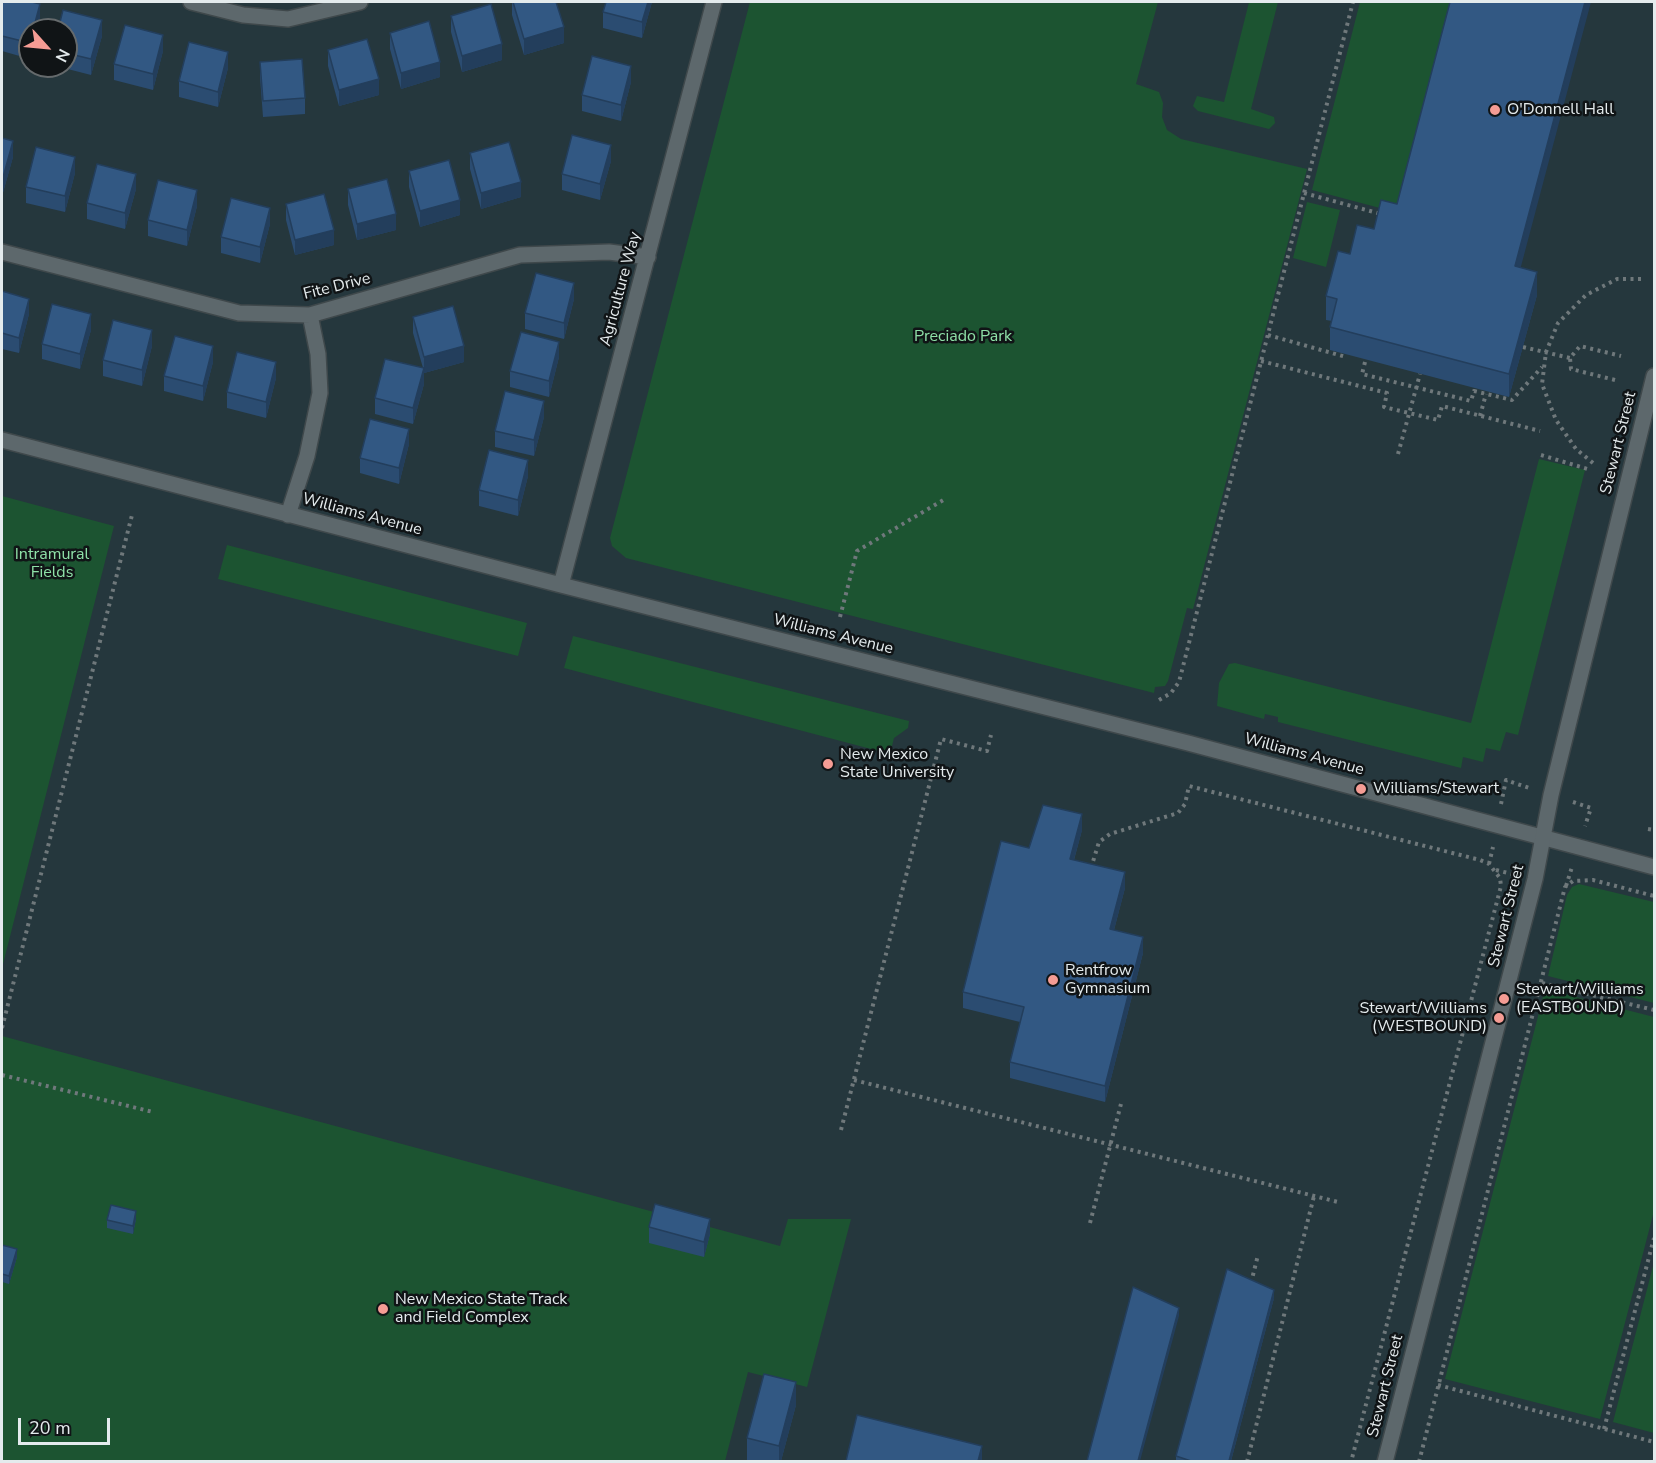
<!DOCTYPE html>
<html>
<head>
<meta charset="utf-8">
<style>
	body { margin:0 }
	#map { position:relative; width:1656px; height:1463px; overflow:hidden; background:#222d30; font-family:"Nunito Sans",sans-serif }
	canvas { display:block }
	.frame { position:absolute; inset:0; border:3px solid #e4ebed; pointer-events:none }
	.north { position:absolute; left:18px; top:18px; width:60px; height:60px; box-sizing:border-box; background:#101416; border:2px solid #656a6c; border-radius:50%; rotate:117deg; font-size:16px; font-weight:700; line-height:24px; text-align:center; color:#e4ebed }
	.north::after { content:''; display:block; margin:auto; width:21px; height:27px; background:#f59c94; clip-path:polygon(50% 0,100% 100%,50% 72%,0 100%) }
	.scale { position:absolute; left:18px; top:1418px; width:92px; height:27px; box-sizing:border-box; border:3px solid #e4ebed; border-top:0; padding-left:8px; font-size:18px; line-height:21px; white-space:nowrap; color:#e4ebed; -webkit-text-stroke:4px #101416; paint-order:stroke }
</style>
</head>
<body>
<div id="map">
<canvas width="1656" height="1463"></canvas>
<div class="frame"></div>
<div class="north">N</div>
<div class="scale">20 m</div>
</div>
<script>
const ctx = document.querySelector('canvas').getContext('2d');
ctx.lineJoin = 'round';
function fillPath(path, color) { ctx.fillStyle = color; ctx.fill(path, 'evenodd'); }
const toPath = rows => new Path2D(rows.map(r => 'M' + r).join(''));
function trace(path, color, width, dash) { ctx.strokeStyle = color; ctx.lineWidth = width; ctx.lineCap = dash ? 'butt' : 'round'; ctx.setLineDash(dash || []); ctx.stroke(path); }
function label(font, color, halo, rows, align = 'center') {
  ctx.font = font + ' "Nunito Sans",sans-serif'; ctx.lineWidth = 5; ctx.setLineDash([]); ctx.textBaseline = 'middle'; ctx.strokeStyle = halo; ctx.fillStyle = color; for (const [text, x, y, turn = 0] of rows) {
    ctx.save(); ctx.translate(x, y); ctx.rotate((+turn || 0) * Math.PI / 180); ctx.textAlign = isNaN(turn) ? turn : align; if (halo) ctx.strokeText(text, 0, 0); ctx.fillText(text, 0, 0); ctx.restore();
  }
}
const built = toPath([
	[2,2,1654,2,1654,1461,2,1461],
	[30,30,66,30,66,66,30,66]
]);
const green = toPath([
	[750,2,1158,2,1136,84,1159,92,1163,103,1162,117,1167,130,1181,139,1307,169,1193,609,1187,608,1168,681,1165,686,1155,687,1154,693,626,558,612,546,610,538],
	[1249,2,1278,2,1251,109,1274,117,1275,123,1269,129,1198,111,1193,106,1197,96,1224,102],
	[1360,2,1450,2,1395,212,1312,190],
	[1307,202,1340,210,1326,267,1293,258],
	[1539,459,1585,470,1518,735,1506,732,1500,751,1486,748,1483,762,1463,757,1461,768,1278,722,1278,717,1265,714,1264,719,1217,706,1219,683,1229,664,1235,663,1471,723],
	[2,496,114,526,2,968],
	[227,545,527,623,518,656,218,579],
	[573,636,909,721,908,728,894,738,890,754,564,668],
	[1579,884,1654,902,1654,1003,1548,976,1567,895,1572,887],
	[1545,989,1654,1017,1654,1211,1600,1419,1445,1379],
	[2,1036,780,1246,788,1219,851,1219,807,1387,748,1372,725,1461,2,1461],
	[1654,1262,1654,1433,1613,1422]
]);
const path = toPath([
	[1304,193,1381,214],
	[1268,335,1346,357],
	[1523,347,1570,358],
	[1261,361,1387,393,1384,407,1438,420,1442,406,1540,431],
	[1365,362,1362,374,1471,401,1474,391,1512,400,1542,367],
	[1615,380,1571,369,1570,358,1580,346,1621,356],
	[1480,416,1486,394],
	[1398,454,1420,374],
	[1541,455,1591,470],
	[1593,463,1576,449,1556,420,1542,384,1546,352,1558,323,1586,295,1617,279,1641,279],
	[840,617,857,551,945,499],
	[1159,700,1171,693,1179,682,1353,2],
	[1573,802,1591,808,1585,826],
	[1501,804,1506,780,1529,788],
	[1648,829,1654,830],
	[1489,864,1493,847],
	[1091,868,1099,842,1110,834,1178,813,1185,804,1189,786,1480,860,1489,864,1500,878,1501,886,1351,1462],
	[1496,870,1512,874],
	[1566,886,1572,867],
	[1542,983,1654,1010],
	[2,1028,132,515],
	[2,1075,153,1112],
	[854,1080,1338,1202],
	[841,1130,941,739,987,751,991,735],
	[1090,1223,1122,1100],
	[1251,1283,1258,1255],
	[1438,1385,1654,1442],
	[1604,1429,1654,1238],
	[1247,1462,1314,1196],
	[1419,1462,1565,887,1573,881,1593,880,1654,896]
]);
const street = toPath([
	[191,2,243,15,288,19,360,2],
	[2,252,239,313,310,315,520,255,609,252,648,257],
	[2,440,561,585,1188,743,1654,867],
	[288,515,307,456,320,393,318,354,310,315],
	[561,585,714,2]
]);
const secondary = toPath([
	[1385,1462,1535,879,1551,795,1654,376]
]);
const wall = toPath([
	[2,2,40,19,30,59,2,51],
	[512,2,556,2,564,43,524,55,512,15],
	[606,2,652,2,642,38,603,28,603,12],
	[451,16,502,60,462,72,451,32],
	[66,30,102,36,91,75,56,66,66,66],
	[390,33,440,77,401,89,390,49],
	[328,50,379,95,339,106,328,66],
	[163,51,153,90,114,80,114,64],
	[260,62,305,98,305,114,263,117,260,77],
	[228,68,218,107,179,97,179,81],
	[631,82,621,121,582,111,582,95],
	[2,138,13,157,2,196],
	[470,153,521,197,481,209,470,169],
	[611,161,600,200,562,190,562,174],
	[409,171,460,215,420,227,409,187],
	[75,173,65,212,26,203,26,187],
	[136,189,125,229,87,219,87,203],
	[348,189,396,230,357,240,348,205],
	[286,204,334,245,295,255,286,220],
	[197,206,187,246,148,236,148,220],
	[270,224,260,263,221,253,221,237],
	[1350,254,1521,268,1537,295,1509,397,1330,350,1330,327,1332,321,1326,320,1326,296],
	[2,291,29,314,19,353,2,349],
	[574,299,564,339,525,329,525,313],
	[413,317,464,362,424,373,424,371,424,384,413,424,375,414,375,398,423,368,413,333],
	[91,330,80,369,42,359,42,344],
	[152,346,142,386,103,376,103,360],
	[559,357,549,397,510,387,510,371],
	[213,362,203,401,164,391,164,376],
	[276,378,266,418,227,408,227,392],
	[544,417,534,456,495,447,495,431],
	[409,444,399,484,360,473,360,458],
	[528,476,518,516,479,506,479,490],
	[1082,830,1074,860,1125,888,1114,930,1143,953,1105,1102,1010,1078,1010,1062,1020,1022,963,1008,963,992,1029,848],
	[136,1219,133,1234,107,1228,107,1220],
	[649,1227,710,1234,704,1257,649,1243],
	[2,1245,17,1257,9,1284,2,1282],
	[1274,1298,1231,1461,1176,1461,1176,1456],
	[796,1405,781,1461,747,1461,747,1438]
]);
const shadedWall = toPath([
	[648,2,652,2,642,38,642,22],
	[1585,2,1591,2,1515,289,1515,266],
	[40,4,40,19,37,30,33,30],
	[102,20,102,36,91,75,91,59],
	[564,27,564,43,524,55,524,39],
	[163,35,163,51,153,90,153,74],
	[502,44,502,60,462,72,462,56],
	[228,52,228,68,218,107,218,92],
	[440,62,440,77,401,89,401,73],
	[631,66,631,82,621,121,621,105],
	[379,79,379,95,339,106,339,90],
	[13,141,13,157,2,196,2,181],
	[611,145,611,161,600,200,600,184],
	[75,157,75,173,65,212,65,196],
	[136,174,136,189,125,229,125,213],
	[521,182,521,197,481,209,481,193],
	[197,190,197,206,187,246,187,230],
	[460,200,460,215,420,227,420,211],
	[270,208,270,224,260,263,260,247],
	[396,214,396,230,357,240,357,224],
	[334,230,334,245,295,255,295,240],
	[1537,272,1537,295,1509,397,1509,374],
	[574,283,574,299,564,339,564,323],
	[29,299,29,314,19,353,19,338],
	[91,314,91,330,80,369,80,354],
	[152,330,152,346,142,386,142,370],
	[559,342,559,357,549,397,549,381],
	[213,346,213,362,203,401,203,386],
	[464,346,464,362,424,373,424,357],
	[276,362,276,378,266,418,266,402],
	[424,368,424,384,413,424,413,408],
	[544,401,544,417,534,456,534,440],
	[409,429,409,444,399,484,399,468],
	[528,460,528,476,518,516,518,500],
	[1082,814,1082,830,1070,874,1070,859],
	[1125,872,1125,888,1110,945,1110,929],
	[1143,937,1143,953,1105,1102,1105,1086],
	[136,1211,136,1219,133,1234,133,1226],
	[710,1219,710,1234,704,1257,704,1242],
	[17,1249,17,1257,9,1284,9,1276],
	[1274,1290,1274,1298,1231,1461,1229,1461],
	[1179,1308,1179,1316,1140,1461,1138,1461],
	[796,1382,796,1405,781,1461,779,1461,779,1446],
	[982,1446,982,1461,978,1461]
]);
const building = toPath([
	[2,2,32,2,40,4,33,30,30,30,30,43,2,36,2,2],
	[513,2,556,2,564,27,524,39,513,2],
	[606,2,648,2,642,22,603,12,606,2],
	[1450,2,1585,2,1515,266,1537,272,1509,374,1330,327,1337,299,1326,296,1338,251,1350,254,1357,225,1374,229,1381,200,1397,204,1450,2],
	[491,4,502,44,462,56,451,16,491,4],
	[63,10,102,20,91,59,66,53,66,30,58,30,63,10],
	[429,21,440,62,401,73,390,33,429,21],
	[125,25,163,35,153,74,114,64,125,25],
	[367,39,379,79,339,90,328,50,367,39],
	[189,42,228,52,218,92,179,81,189,42],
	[592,56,631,66,621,105,582,95,592,56],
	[302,59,305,98,263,101,260,62,302,59],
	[572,135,611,145,600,184,562,174,572,135],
	[2,138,13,141,2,181,2,138],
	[509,142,521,182,481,193,470,153,509,142],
	[36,147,75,157,65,196,26,187,36,147],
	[449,160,460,200,420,211,409,171,449,160],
	[97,164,136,174,125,213,87,203,97,164],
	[387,179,396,214,357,224,348,189,387,179],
	[158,180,197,190,187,230,148,220,158,180],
	[324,194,334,230,295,240,286,204,324,194],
	[231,198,270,208,260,247,221,237,231,198],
	[536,273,574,283,564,323,525,313,536,273],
	[2,291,29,299,19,338,2,333,2,291],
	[52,304,91,314,80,354,42,344,52,304],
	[453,306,464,346,424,357,413,317,453,306],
	[113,320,152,330,142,370,103,360,113,320],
	[521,332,559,342,549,381,510,371,521,332],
	[175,336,213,346,203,386,164,376,175,336],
	[237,352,276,362,266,402,227,392,237,352],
	[385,359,424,368,413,408,375,398,385,359],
	[505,391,544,401,534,440,495,431,505,391],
	[370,419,409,429,399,468,360,458,370,419],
	[489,450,528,460,518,500,479,490,489,450],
	[1043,805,1082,814,1070,859,1125,872,1110,929,1143,937,1105,1086,1010,1062,1024,1007,963,992,1001,841,1029,848,1043,805],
	[655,1204,710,1219,704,1242,649,1227,655,1204],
	[111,1205,136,1211,133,1226,107,1220,111,1205],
	[2,1245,17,1249,9,1276,2,1274,2,1245],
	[1227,1269,1274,1290,1229,1461,1191,1461,1176,1456,1227,1269],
	[1133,1287,1179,1308,1138,1461,1087,1461,1133,1287],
	[764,1374,796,1382,779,1446,747,1438,764,1374],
	[857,1415,982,1446,978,1461,846,1461,857,1415]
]);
const markers = [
	[1495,110,6,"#f59c94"],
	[828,764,6,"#f59c94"],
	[1361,789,6,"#f59c94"],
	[1053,980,6,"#f59c94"],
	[1504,999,6,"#f59c94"],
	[1499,1018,6,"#f59c94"],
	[383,1309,6,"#f59c94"]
];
const poiNames = [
	["O'Donnell Hall",1507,110],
	["New Mexico",840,755],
	["State University",840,773],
	["Williams/Stewart",1373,789],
	["Rentfrow",1065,971],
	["Gymnasium",1065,989],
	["Stewart/Williams",1516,990],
	["(EASTBOUND)",1516,1008],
	["Stewart/Williams",1487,1009,"right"],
	["(WESTBOUND)",1487,1027,"right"],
	["New Mexico State Track",395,1300],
	["and Field Complex",395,1318]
];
const streetNames = [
	["Fite Drive",337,287,-14],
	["Agriculture Way",621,289,-75],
	["Stewart Street",1619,443,-76],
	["Williams Avenue",362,515,15],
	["Williams Avenue",833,635,14],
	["Williams Avenue",1304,755,15],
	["Stewart Street",1507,916,-76],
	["Stewart Street",1386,1386,-76]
];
const parkNames = [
	["Preciado Park",963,337],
	["Intramural",52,555],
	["Fields",52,573]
];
fillPath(built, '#25373d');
fillPath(green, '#1c5431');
trace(street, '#3f484b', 18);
trace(secondary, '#3f484b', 18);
trace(path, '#6f787b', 4, [3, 4.5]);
trace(street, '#5d686c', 15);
trace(secondary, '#5d686c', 15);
fillPath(wall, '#2b4c71');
fillPath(shadedWall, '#233e5c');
fillPath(building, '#325883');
trace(building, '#233e5c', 1.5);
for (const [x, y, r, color] of markers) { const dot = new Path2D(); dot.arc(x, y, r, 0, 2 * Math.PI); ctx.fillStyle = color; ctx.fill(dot); trace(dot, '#101416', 2); }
label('16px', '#e4ebed', '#101416', poiNames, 'left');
label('16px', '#e4ebed', '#101416', streetNames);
label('16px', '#8ee0a7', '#101416', parkNames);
</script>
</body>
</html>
